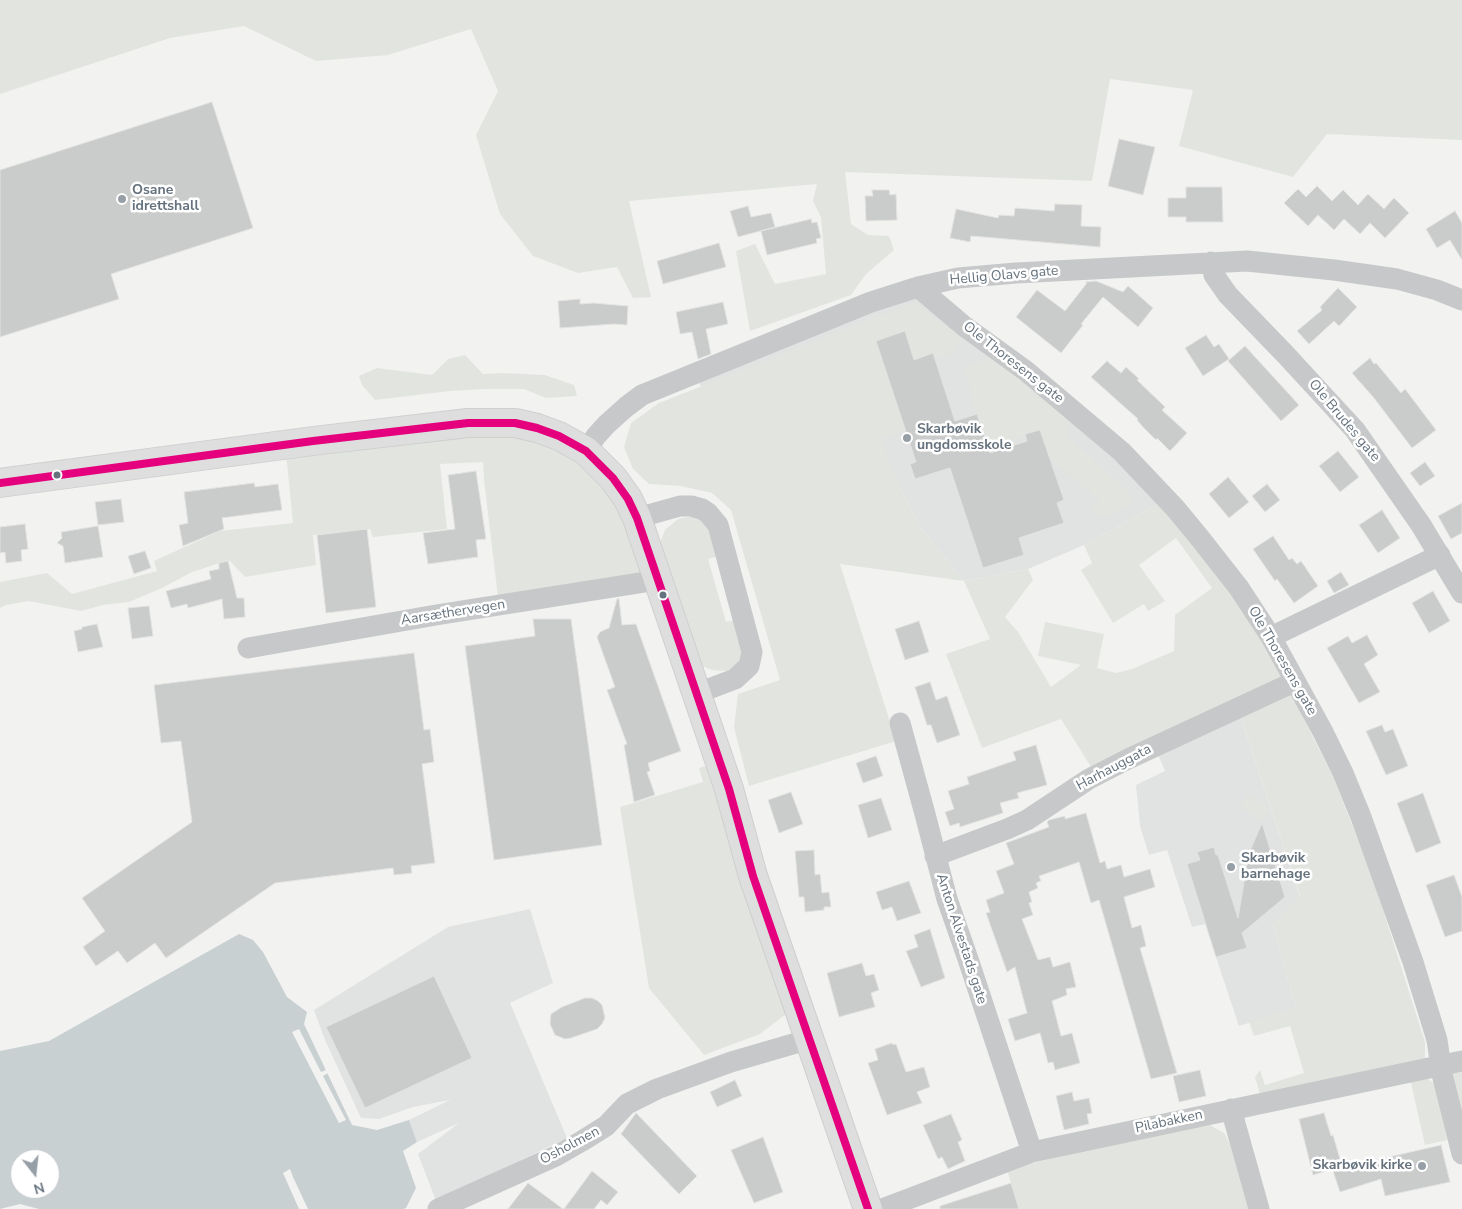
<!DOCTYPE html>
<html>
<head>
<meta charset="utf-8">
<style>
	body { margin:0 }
	#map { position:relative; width:1462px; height:1209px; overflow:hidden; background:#f2f2f1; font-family:"Nunito Sans",sans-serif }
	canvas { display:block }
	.north { position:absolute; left:10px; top:1149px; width:50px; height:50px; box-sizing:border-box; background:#fff; border:1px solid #c2c7cb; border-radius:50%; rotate:164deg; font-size:14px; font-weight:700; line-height:20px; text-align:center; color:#66737e }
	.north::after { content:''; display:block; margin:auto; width:18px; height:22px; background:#979fa6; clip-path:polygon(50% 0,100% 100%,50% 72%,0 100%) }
</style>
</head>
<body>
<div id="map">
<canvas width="1462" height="1209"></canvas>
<div class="north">N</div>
</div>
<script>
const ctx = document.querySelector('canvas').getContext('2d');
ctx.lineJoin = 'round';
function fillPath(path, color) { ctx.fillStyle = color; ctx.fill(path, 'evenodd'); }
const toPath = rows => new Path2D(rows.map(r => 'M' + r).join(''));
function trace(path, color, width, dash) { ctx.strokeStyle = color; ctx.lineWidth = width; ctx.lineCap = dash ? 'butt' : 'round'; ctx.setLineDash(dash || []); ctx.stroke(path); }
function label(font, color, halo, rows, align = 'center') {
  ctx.font = font + ' "Nunito Sans",sans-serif'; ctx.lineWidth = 5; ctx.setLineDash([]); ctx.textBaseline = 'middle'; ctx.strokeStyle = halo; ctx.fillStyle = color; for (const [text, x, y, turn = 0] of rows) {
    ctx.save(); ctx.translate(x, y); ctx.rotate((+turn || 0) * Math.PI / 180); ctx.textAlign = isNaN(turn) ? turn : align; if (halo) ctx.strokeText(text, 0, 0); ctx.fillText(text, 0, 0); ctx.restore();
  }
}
const built = toPath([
	[915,296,1075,420,1160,503,1084,545,1028,569,964,581,918,524,899,486,708,403,698,380],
	[1240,715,1300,897,1273,925,1296,1008,1239,1026,1205,924,1192,927,1167,850,1149,855,1140,826,1136,785,1165,771,1157,752],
	[530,909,553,983,510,1003,567,1138,436,1201,418,1154,459,1123,417,1142,409,1120,450,1100,413,1107,379,1119,361,1118,325,1040,314,1010,448,927]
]);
const green = toPath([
	[0,0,1462,0,1462,140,1327,134,1293,177,1179,146,1193,90,1110,79,1092,181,845,172,851,224,868,235,889,236,894,250,866,274,851,295,750,331,736,251,755,244,775,284,826,274,821,217,813,201,817,184,629,201,651,297,633,298,617,267,578,273,533,256,500,214,476,135,498,91,471,29,388,55,316,61,244,26,170,38,0,94],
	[915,302,961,338,951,353,915,366,877,342,905,430,881,439,899,486,918,524,964,581,1028,569,1033,580,1005,617,1018,632,1051,687,1081,665,1038,656,1045,622,1104,634,1097,668,1116,673,1132,669,1174,651,1175,615,1212,588,1176,538,1139,565,1165,601,1148,611,1144,604,1113,623,1081,570,1092,563,1084,545,1160,503,1233,593,1285,679,1093,770,1061,719,982,748,946,654,990,639,964,581,840,564,896,741,749,786,734,727,738,694,780,680,731,510,712,493,681,486,649,484,633,469,624,447,631,423,659,403],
	[465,355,483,374,502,373,545,375,574,385,577,396,546,398,524,389,484,389,450,391,375,400,362,385,359,376,377,368,432,375,448,359],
	[992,356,1071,417,1067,435,1134,498,1128,506,1101,518,1092,510,1100,500,1049,458,1040,431,987,448,975,412,965,369],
	[514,431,580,458,629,517,646,573,498,597,484,480,483,462,440,464,447,529,373,537,370,529,313,535,316,565,245,577,229,560,192,572,162,588,129,602,103,605,81,611,29,601,6,605,0,608,0,582,47,573,72,594,157,571,154,561,220,531,293,523,286,453],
	[688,517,701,517,712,527,719,556,708,559,726,622,737,620,743,655,738,666,728,671,712,670,695,663,660,543,665,530,678,519],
	[1291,693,1333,777,1371,872,1425,1042,1425,1061,1260,1094,1255,1077,1260,1070,1265,1085,1304,1073,1290,1026,1254,1036,1249,1022,1296,1008,1273,925,1300,896,1240,715],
	[711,764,789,1012,760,1034,704,1055,649,988,620,807,703,782,699,768],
	[1247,795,1269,807,1262,820,1240,807],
	[1462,1072,1462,1120,1451,1074],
	[1427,1078,1437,1086,1447,1140,1425,1145,1411,1083,1412,1081],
	[1210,1125,1224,1133,1230,1144,1248,1209,1019,1209,1007,1170,1099,1146]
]);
const water = toPath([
	[239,934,253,940,263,952,287,997,307,1012,304,1024,352,1125,377,1130,409,1120,417,1142,403,1151,416,1188,406,1208,403,1209,39,1209,20,1204,0,1209,0,1051,49,1041],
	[20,1159,50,1159,50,1189,20,1189]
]);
const pier = toPath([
	[299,1029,321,1072,326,1070,328,1073,323,1076,346,1120,339,1123,292,1032],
	[290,1169,293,1177,308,1209,299,1209,283,1173]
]);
const building = toPath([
	[212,102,253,228,111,274,119,299,0,337,0,170,212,102],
	[1119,139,1155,147,1143,195,1108,186,1119,139],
	[1317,186,1332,201,1343,190,1358,205,1368,194,1384,209,1394,198,1409,213,1385,238,1370,223,1360,234,1344,219,1334,230,1318,215,1308,226,1284,203,1298,189,1306,197,1317,186],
	[1186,187,1222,187,1223,222,1186,222,1186,217,1168,217,1168,198,1186,198,1186,187],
	[872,190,889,190,890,195,896,194,897,220,866,221,865,196,873,196,872,190],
	[1055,204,1082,205,1081,226,1101,227,1100,247,971,236,970,242,950,238,956,209,998,218,999,215,1014,216,1015,208,1054,211,1055,204],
	[748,206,751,217,771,213,775,227,738,237,730,211,748,206],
	[1455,211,1462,223,1462,260,1450,240,1437,248,1426,229,1455,211],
	[811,219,812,223,817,222,821,238,816,239,817,243,767,255,761,231,811,219],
	[719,243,726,267,663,284,657,261,719,243],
	[1096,281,1123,292,1128,286,1153,308,1138,327,1103,297,1081,324,1083,325,1061,353,1016,317,1037,290,1065,311,1087,283,1085,282,1096,281],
	[1338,288,1357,307,1339,326,1334,321,1309,344,1297,331,1322,310,1320,307,1338,288],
	[580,299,580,304,593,303,628,306,627,325,614,324,560,328,558,301,580,299],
	[723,302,728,324,706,329,711,354,698,359,692,332,680,334,676,312,723,302],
	[905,331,914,360,933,353,955,421,977,414,990,453,1027,441,1025,434,1040,430,1064,500,1057,503,1064,523,1019,538,1024,555,983,568,950,468,915,479,910,464,916,462,876,341,905,331],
	[1206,335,1214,347,1219,344,1229,359,1203,376,1185,348,1206,335],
	[1245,346,1299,405,1281,421,1228,361,1245,346],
	[1370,358,1374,364,1376,363,1401,393,1405,389,1436,430,1412,448,1374,398,1352,373,1370,358],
	[1107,361,1121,373,1126,367,1139,379,1137,380,1165,407,1162,410,1187,433,1170,451,1157,438,1156,440,1143,427,1137,420,1138,419,1091,377,1107,361],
	[1338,451,1359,477,1340,492,1319,466,1338,451],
	[1425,462,1435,476,1420,486,1410,473,1425,462],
	[476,471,486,539,476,540,478,557,428,564,423,533,455,529,448,475,476,471],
	[1228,477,1249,502,1229,518,1209,494,1228,477],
	[254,483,255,487,278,484,282,510,222,518,224,529,183,546,179,525,188,523,184,492,254,483],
	[1267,484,1280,500,1265,512,1252,496,1267,484],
	[121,499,124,522,98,525,95,502,121,499],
	[1462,503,1462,533,1451,539,1438,516,1462,503],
	[1382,510,1400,538,1378,553,1359,525,1382,510],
	[25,524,28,549,21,550,22,561,6,563,5,552,0,553,0,527,25,524],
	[98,526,103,557,65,563,63,546,57,543,62,538,61,532,98,526],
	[367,529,376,607,326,613,317,535,367,529],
	[1273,536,1289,560,1292,558,1297,564,1301,561,1318,586,1294,603,1277,579,1275,581,1253,549,1273,536],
	[145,551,151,568,134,574,128,556,145,551],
	[228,561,237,598,244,598,245,617,224,619,222,599,188,608,187,604,171,608,166,591,211,579,209,571,219,569,219,563,228,561],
	[1341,572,1349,585,1334,593,1327,581,1341,572],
	[1433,591,1450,621,1429,633,1412,603,1433,591],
	[617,599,619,599,622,625,636,624,681,751,648,763,650,771,647,772,655,795,634,802,624,745,627,744,607,690,615,687,597,637,600,632,609,628,617,599],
	[149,606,153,636,132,639,128,608,149,606],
	[533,619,571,619,602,845,494,860,465,646,535,636,533,619],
	[919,621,929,652,905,660,895,629,919,621],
	[97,624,103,647,78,652,74,631,82,629,82,627,97,624],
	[1367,635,1378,655,1364,664,1380,692,1359,703,1327,648,1348,636,1352,643,1367,635],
	[414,653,424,730,430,729,434,762,422,764,435,863,411,866,412,873,394,875,393,868,275,883,166,958,155,943,127,963,118,951,96,966,83,947,105,931,82,898,192,822,181,741,161,743,154,685,414,653],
	[930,682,936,700,947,696,960,735,937,743,931,725,927,725,915,687,930,682],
	[1382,725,1385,732,1393,729,1408,766,1386,775,1366,731,1382,725],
	[1036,745,1047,785,1017,793,1019,798,1000,803,1003,813,960,827,959,823,950,826,945,812,954,809,948,791,969,784,967,777,1016,760,1013,752,1036,745],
	[876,756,883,776,863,783,856,763,876,756],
	[791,792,803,824,779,833,768,800,791,792],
	[1423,793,1441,843,1416,853,1397,803,1423,793],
	[881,798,892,830,868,838,858,805,881,798],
	[1086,813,1100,863,1105,861,1107,869,1121,865,1124,877,1150,869,1155,887,1124,897,1132,928,1141,925,1146,946,1140,948,1177,1073,1151,1079,1099,900,1091,903,1079,862,1039,876,1041,881,1036,883,1038,888,1029,892,1032,902,1029,903,1033,915,1022,919,1038,960,1050,957,1053,967,1070,962,1076,987,1066,989,1067,995,1052,1001,1061,1036,1072,1033,1080,1063,1055,1070,1053,1062,1048,1063,1040,1033,1015,1041,1008,1019,1027,1013,1015,967,1007,972,986,913,990,912,986,900,1004,893,996,871,1014,864,1006,843,1049,827,1047,822,1049,820,1065,816,1065,819,1086,813],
	[1262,823,1285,897,1242,933,1247,948,1216,957,1187,864,1200,860,1197,852,1214,847,1216,855,1218,855,1238,918,1249,853,1262,823],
	[814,850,815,875,820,874,822,893,829,892,831,907,824,907,824,910,805,912,804,897,799,897,795,851,814,850],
	[1454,875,1462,897,1462,931,1445,937,1426,885,1454,875],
	[909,881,921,913,897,921,892,907,882,910,876,892,909,881],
	[930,929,945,978,921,987,906,951,918,947,914,935,930,929],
	[862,963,866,976,874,974,879,990,871,993,875,1007,839,1017,827,973,862,963],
	[434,976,472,1058,365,1108,326,1027,434,976],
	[585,998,592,998,598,1001,602,1005,605,1018,602,1024,597,1029,571,1038,565,1039,555,1035,550,1024,551,1014,562,1007,585,998],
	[892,1043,893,1045,896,1044,906,1072,924,1067,930,1087,917,1092,922,1103,887,1115,868,1063,878,1060,875,1049,892,1043],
	[1200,1070,1206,1096,1179,1102,1173,1076,1200,1070],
	[735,1080,742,1096,717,1107,710,1092,735,1080],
	[1072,1092,1074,1101,1089,1098,1092,1113,1087,1114,1089,1124,1064,1130,1056,1096,1072,1092],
	[636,1113,697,1176,679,1194,621,1134,636,1113],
	[1324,1113,1331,1136,1333,1135,1342,1166,1313,1175,1299,1119,1324,1113],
	[951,1114,962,1140,958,1142,965,1161,948,1169,942,1157,938,1159,923,1125,951,1114],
	[763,1137,783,1192,754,1203,731,1150,763,1137],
	[1441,1145,1450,1182,1385,1196,1381,1179,1340,1192,1333,1171,1362,1162,1363,1163,1441,1145],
	[592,1171,618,1192,607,1205,601,1200,594,1209,564,1209,592,1171],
	[528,1183,563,1209,508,1209,528,1183],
	[1011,1183,1019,1209,940,1209,940,1206,1011,1183]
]);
const street = toPath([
	[1211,262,1214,275,1228,295,1285,354,1355,430,1421,525,1462,593],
	[918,287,964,326,1026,371,1122,452,1175,508,1199,537,1239,588,1271,637,1323,732,1343,773,1361,817,1413,962,1437,1040,1442,1074,1462,1154],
	[586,451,596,436,607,424,626,407,642,395,871,302,918,287,958,278,1016,273,1247,261,1334,270,1397,279,1437,290,1462,300],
	[637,518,680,506,691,506,702,509,708,513,718,525,752,652,749,666,735,679,698,693],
	[1271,637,1440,555],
	[248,648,436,615,658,580],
	[900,723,925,814,947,899,968,959,1032,1152],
	[935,856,1007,829,1027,820,1089,779,1128,759,1294,682],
	[1231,1109,1259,1209],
	[438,1209,556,1156,582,1141,606,1126,627,1104,657,1089,731,1062,810,1039],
	[882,1209,1032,1152,1462,1061]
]);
const secondary = toPath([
	[0,483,313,441,468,423,515,423,537,428,559,436,586,451,613,478,628,499,637,518,729,789,753,876,868,1209]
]);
const bus1 = toPath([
	[0,483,313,441,468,423,515,423,537,428,559,436,586,451,613,478,628,499,637,518,729,789,753,876,868,1209]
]);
const markers = [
	[122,199,5,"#979fa6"],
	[907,438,5,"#979fa6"],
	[57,475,4.5,"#66737e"],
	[663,595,4.5,"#66737e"],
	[1231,867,5,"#979fa6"],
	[1422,1166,5,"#979fa6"]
];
const poiNames = [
	["Osane",132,191],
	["idrettshall",132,207],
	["Skarbøvik",917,430],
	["ungdomsskole",917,446],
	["Skarbøvik",1241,859],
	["barnehage",1241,875],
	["Skarbøvik kirke",1412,1166,"right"]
];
const streetNames = [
	["Hellig Olavs gate",1004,276,-5],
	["Ole Thoresens gate",1013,363,38],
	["Ole Brudes gate",1344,421,50],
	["Aarsæthervegen",453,613,-9],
	["Ole Thoresens gate",1282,661,60],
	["Harhauggata",1114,768,-28],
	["Anton Alvestads gate",961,939,72],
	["Pilabakken",1169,1122,-12],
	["Osholmen",570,1146,-28]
];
fillPath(built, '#e1e2e2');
fillPath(green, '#e2e5df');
fillPath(water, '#c9d0d2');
fillPath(pier, '#f2f2f1');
fillPath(building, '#cacbcb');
trace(building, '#e2e2e1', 1);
trace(secondary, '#cecfcf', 30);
trace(street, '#c7c8c9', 21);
trace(secondary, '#dddedd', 28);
trace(bus1, '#e5007d', 8);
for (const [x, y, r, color] of markers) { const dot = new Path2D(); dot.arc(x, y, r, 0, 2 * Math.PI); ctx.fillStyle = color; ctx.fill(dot); trace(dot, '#fff', 2); }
label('bold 14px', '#66737e', '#fff', poiNames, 'left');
label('14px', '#66737e', '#fff', streetNames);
</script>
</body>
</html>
